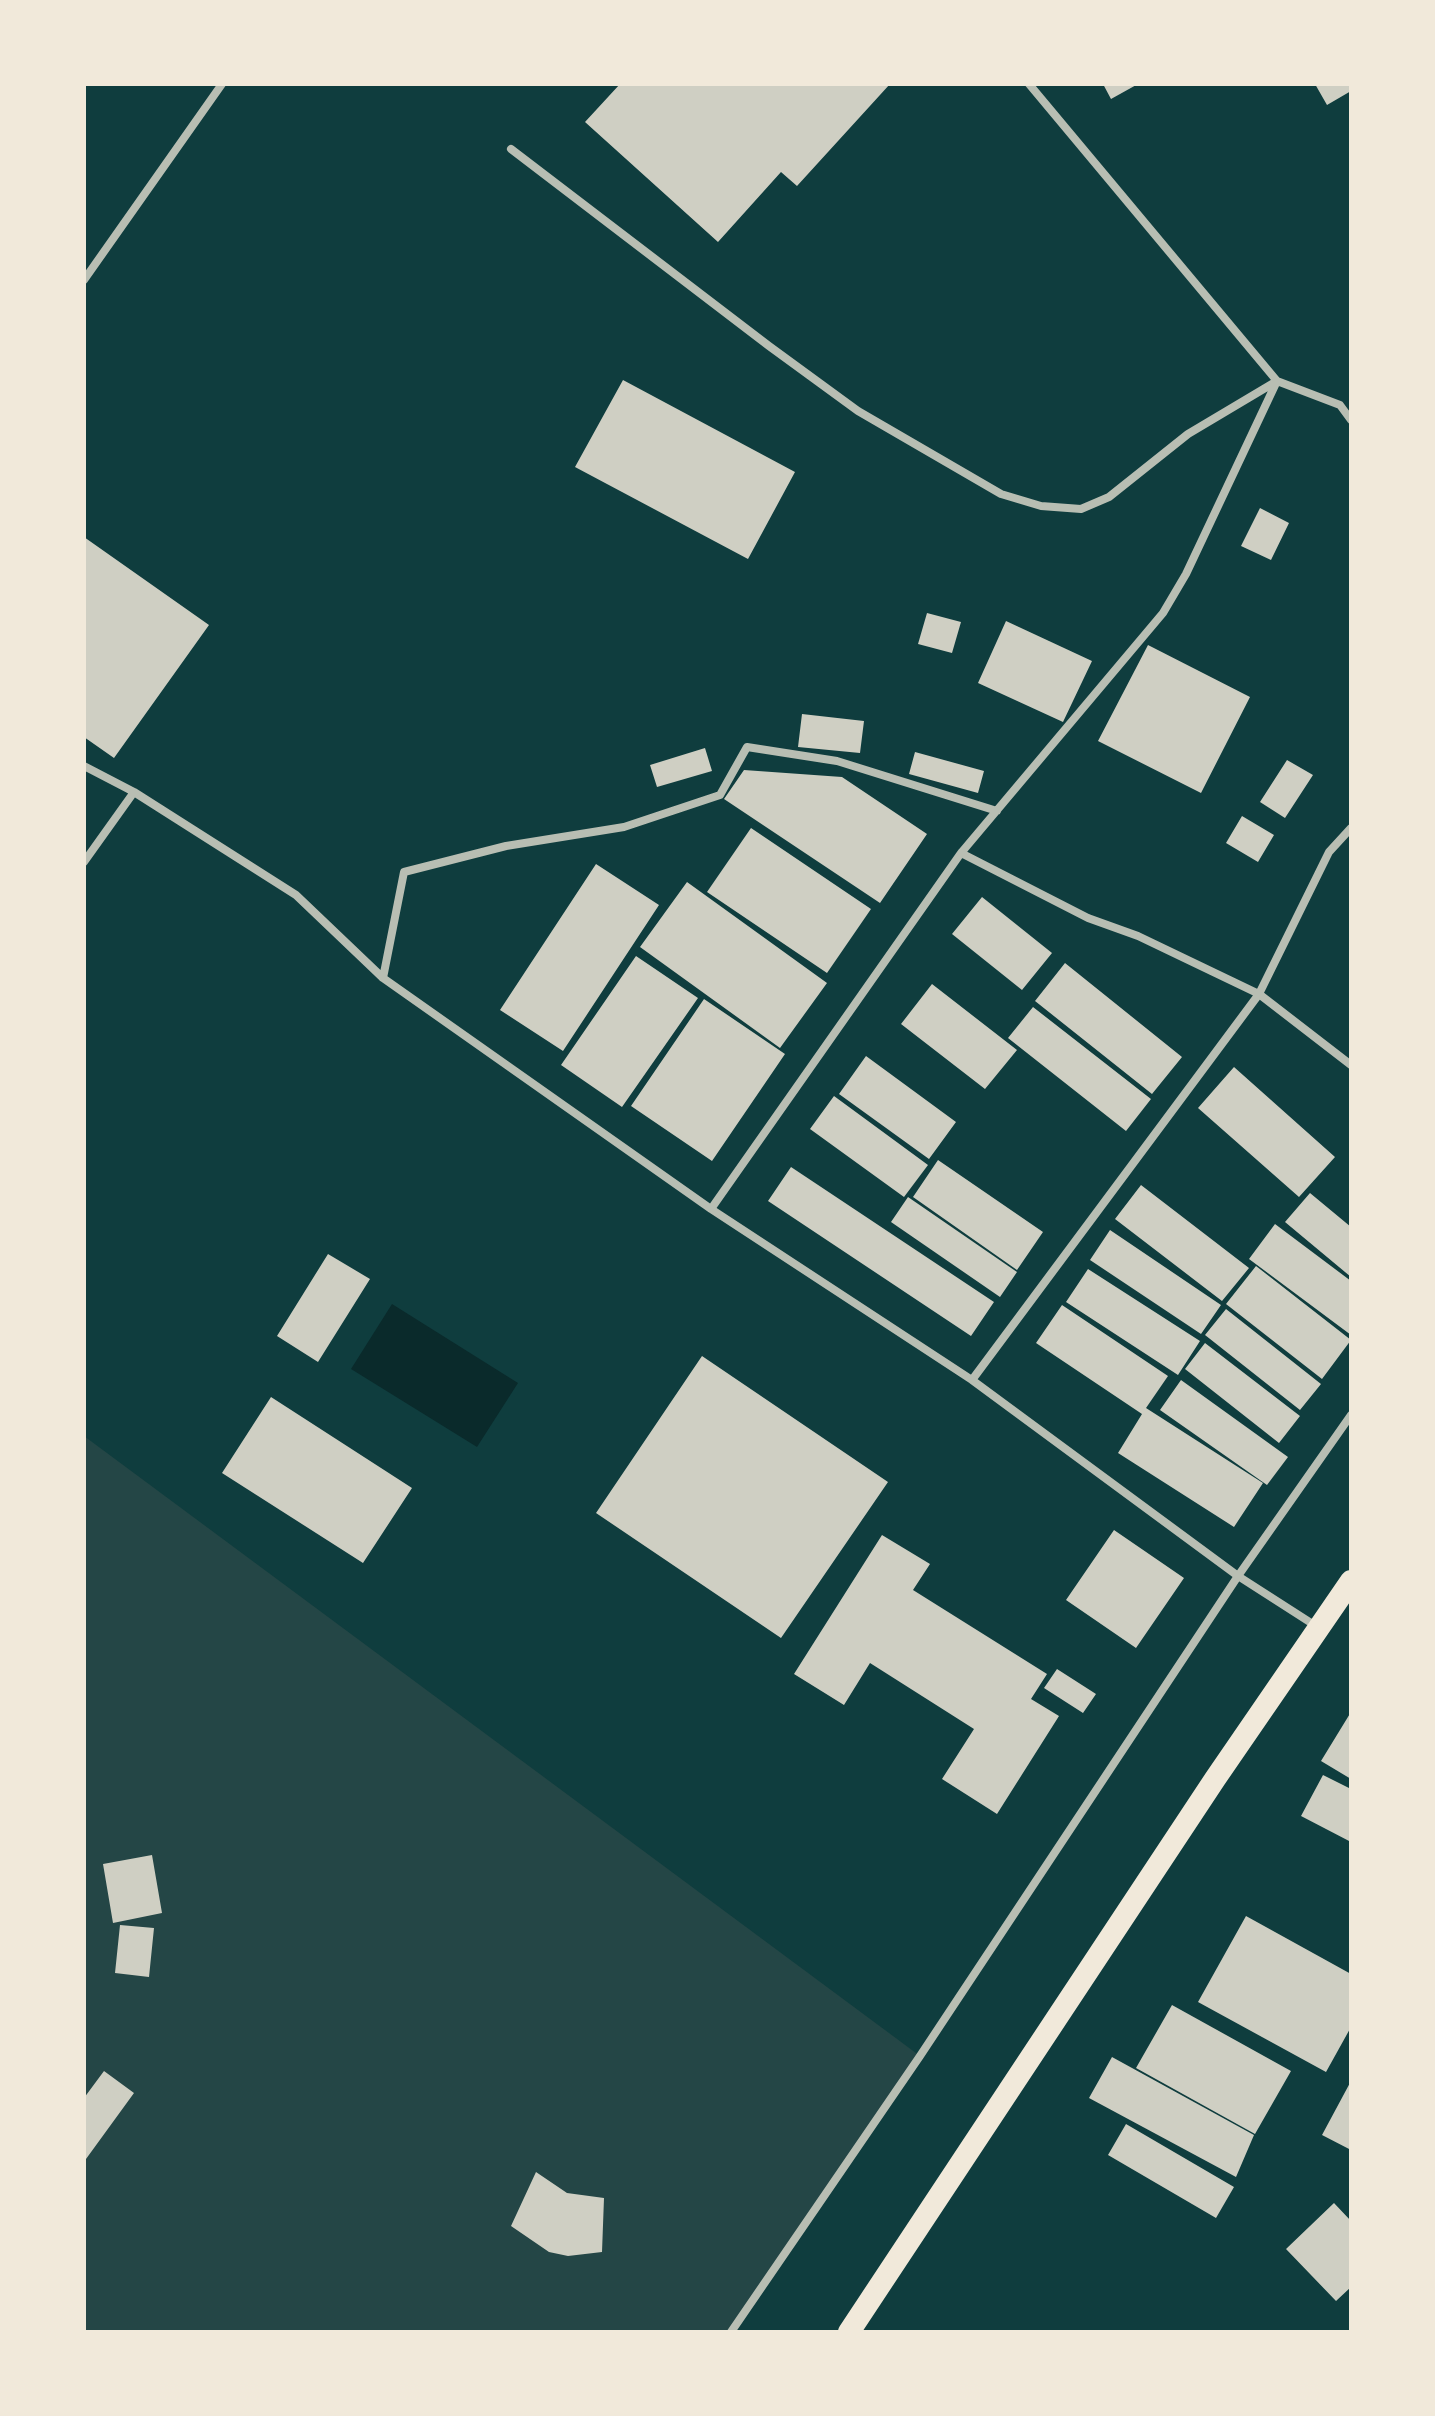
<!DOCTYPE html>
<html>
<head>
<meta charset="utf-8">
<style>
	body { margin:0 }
	#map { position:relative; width:1435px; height:2416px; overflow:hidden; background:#0f3d3e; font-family:Quicksand,sans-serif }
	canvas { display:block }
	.frame { position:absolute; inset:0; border:86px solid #f1e9da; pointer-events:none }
</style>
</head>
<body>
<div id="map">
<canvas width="1435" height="2416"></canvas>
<div class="frame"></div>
</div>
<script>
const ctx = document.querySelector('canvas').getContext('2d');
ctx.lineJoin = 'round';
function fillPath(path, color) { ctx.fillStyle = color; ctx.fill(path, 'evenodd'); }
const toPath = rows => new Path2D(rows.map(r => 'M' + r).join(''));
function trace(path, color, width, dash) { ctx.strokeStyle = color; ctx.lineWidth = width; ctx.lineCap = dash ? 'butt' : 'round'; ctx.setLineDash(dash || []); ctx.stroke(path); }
const green = toPath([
	[84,1436,920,2056,734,2332,84,2332]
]);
const water = toPath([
	[392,1304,518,1383,477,1447,351,1369]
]);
const building = toPath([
	[620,84,890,84,797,186,781,172,718,242,585,122],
	[1103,84,1138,84,1111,99],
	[1315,84,1351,84,1351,91,1327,105],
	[623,380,795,472,748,559,575,467],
	[1260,508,1289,523,1271,560,1241,546],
	[84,537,209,625,114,758,84,737],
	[927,613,961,622,952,653,918,644],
	[1006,621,1092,661,1063,722,978,683],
	[1148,645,1250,697,1201,793,1098,741],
	[802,714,864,721,860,753,798,747],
	[705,748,712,771,657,787,650,765],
	[915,752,984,771,978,793,909,774],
	[1287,760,1313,775,1285,818,1260,802],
	[744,770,842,777,927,834,880,903,724,799],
	[1242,816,1274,835,1258,862,1226,843],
	[751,828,871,909,827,973,707,892],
	[596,864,659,905,563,1051,500,1010],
	[687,882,827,983,780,1048,640,947],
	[982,897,1052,953,1022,990,952,934],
	[636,956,698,998,622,1107,561,1065],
	[1065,963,1182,1057,1152,1094,1035,1001],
	[932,984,1017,1050,985,1089,901,1024],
	[704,999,785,1054,712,1161,631,1106],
	[1033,1007,1151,1099,1126,1131,1008,1038],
	[866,1056,956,1122,929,1159,839,1094],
	[1234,1067,1335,1157,1299,1197,1198,1108],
	[834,1096,928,1165,904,1197,810,1129],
	[938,1160,1043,1232,1017,1270,913,1197],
	[791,1167,994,1302,971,1336,768,1201],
	[1141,1185,1249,1268,1222,1301,1115,1219],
	[1310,1193,1351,1227,1351,1277,1285,1222],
	[908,1197,1017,1272,1000,1297,891,1222],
	[1275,1224,1351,1281,1351,1335,1249,1259],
	[1110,1230,1221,1305,1201,1334,1090,1260],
	[328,1254,370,1279,318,1362,277,1336],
	[1256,1266,1351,1340,1322,1379,1226,1304],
	[1088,1269,1200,1341,1178,1375,1066,1302],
	[1062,1305,1168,1376,1146,1408,1263,1483,1234,1527,1118,1453,1142,1414,1036,1343],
	[1226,1309,1321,1384,1300,1410,1205,1335],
	[1205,1343,1300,1416,1279,1443,1185,1369],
	[702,1356,888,1482,781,1638,596,1513],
	[1181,1380,1288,1457,1267,1485,1160,1410],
	[271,1397,412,1488,363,1563,222,1473],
	[1114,1530,1184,1578,1136,1648,1066,1600],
	[882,1535,930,1564,913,1590,1047,1674,1031,1699,1059,1716,997,1814,942,1779,974,1729,870,1663,844,1705,794,1674],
	[1057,1669,1096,1694,1083,1713,1044,1688],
	[1351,1712,1351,1779,1321,1761],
	[1323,1775,1351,1789,1351,1842,1301,1816],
	[152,1855,162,1913,113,1923,103,1864],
	[1246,1916,1351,1974,1351,2027,1326,2072,1198,2002],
	[120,1925,154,1928,149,1977,115,1973],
	[1172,2005,1291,2071,1255,2134,1136,2068],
	[1112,2057,1254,2135,1236,2177,1089,2098],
	[104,2071,134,2093,86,2159,84,2098],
	[1351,2081,1351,2150,1322,2135],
	[1126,2124,1234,2187,1216,2218,1108,2155],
	[536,2172,567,2193,604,2198,602,2252,568,2256,549,2252,511,2226],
	[1334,2203,1351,2221,1351,2287,1336,2301,1286,2249]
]);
const minor = toPath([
	[511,149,769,346,858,411,1001,494,1041,506,1081,509,1109,497,1188,434,1277,381,1340,405,1351,420],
	[84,280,222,84],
	[84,766,134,792,296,895,383,978,711,1209,972,1380,1238,1576,1319,1628],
	[961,853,1088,918,1138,936,1259,994,1351,1065],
	[84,862,134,792],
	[383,978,404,872,506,846,624,827,720,795,747,747,837,761,997,811],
	[711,1209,961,853,1163,613,1186,574,1277,381,1029,84],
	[972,1380,1259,994,1329,852,1351,828],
	[731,2332,920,2056,1238,1576,1351,1415]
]);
const trunk = toPath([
	[849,2332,1215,1779,1351,1581]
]);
fillPath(green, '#244646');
fillPath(water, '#0a2a2b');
fillPath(building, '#cfcfc3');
trace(minor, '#b8beb3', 8);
trace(trunk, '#f1e9da', 22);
</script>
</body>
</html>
